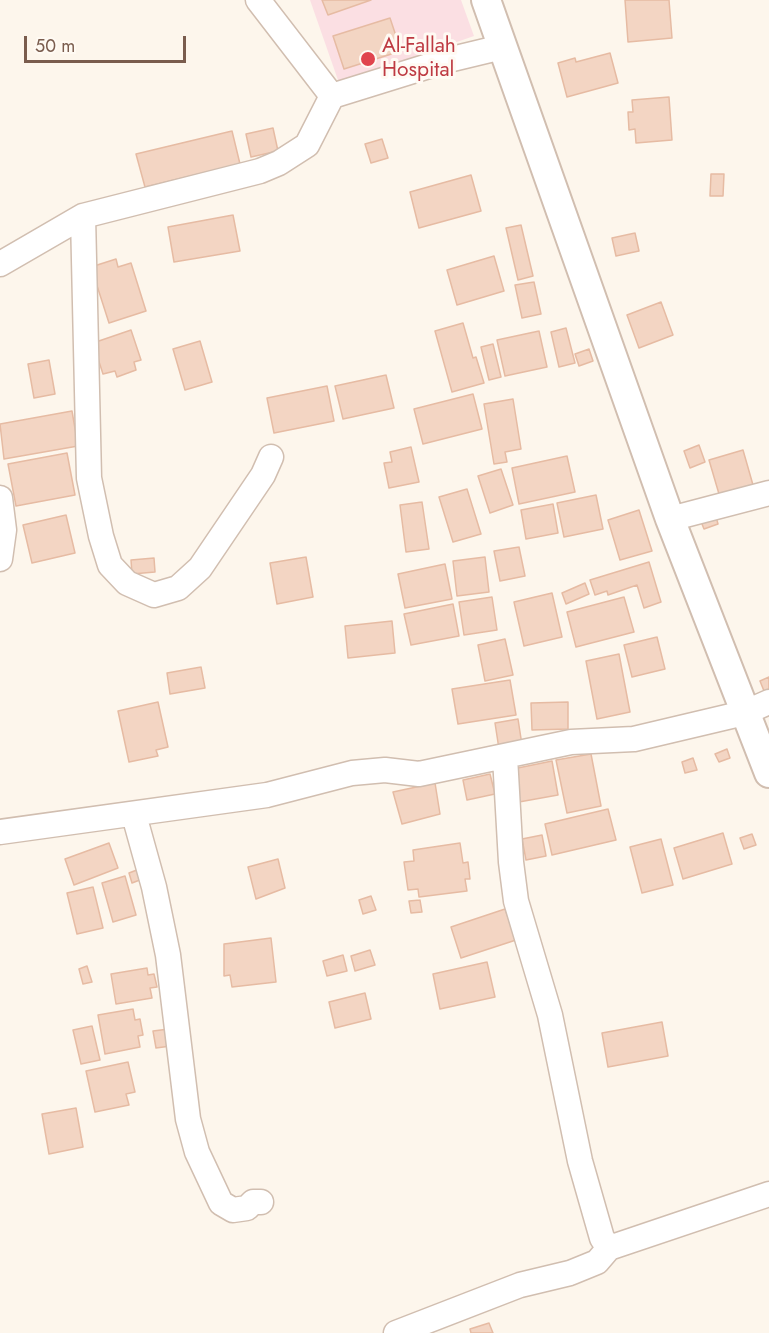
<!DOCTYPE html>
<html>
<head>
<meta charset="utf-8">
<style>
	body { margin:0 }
	#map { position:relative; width:769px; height:1333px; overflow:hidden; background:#fdf6ec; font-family:Jost,sans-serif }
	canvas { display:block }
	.scale { position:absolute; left:24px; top:36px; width:162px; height:27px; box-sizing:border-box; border:3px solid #7a5c4d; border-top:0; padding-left:8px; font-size:18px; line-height:21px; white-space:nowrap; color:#7a5c4d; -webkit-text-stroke:4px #fffaf3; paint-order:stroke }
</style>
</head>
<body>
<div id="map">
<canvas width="769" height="1333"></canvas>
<div class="scale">50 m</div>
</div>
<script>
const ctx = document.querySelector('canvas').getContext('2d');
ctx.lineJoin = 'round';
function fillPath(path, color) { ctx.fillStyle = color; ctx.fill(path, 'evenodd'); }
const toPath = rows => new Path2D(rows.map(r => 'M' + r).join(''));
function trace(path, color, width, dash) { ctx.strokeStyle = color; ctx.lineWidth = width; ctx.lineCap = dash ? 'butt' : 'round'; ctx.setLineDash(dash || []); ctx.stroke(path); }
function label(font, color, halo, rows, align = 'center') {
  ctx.font = font + ' Jost,sans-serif'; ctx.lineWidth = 6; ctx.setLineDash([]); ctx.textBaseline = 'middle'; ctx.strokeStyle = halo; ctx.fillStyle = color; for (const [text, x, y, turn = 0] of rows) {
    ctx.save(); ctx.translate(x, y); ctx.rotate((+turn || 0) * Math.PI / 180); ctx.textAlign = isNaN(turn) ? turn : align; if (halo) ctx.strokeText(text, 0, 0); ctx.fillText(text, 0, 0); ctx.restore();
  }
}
const medical = toPath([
	[310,0,461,0,474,36,339,83]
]);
const building = toPath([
	[322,0,371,0,328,15,322,0],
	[625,0,669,0,672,38,628,42,625,0],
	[390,18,401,51,344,69,333,36,390,18],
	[610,53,618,83,567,97,558,63,575,58,576,62,610,53],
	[669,97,672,140,636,143,635,129,629,130,628,112,633,112,632,100,669,97],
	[273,128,278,151,251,157,246,134,273,128],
	[232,131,240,164,145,187,136,154,232,131],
	[382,139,388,158,371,163,365,144,382,139],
	[711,174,724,174,723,196,710,196,711,174],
	[471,175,481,211,419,228,410,192,471,175],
	[233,215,240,251,174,262,168,227,233,215],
	[521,225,533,276,518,280,506,228,521,225],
	[635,233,639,251,616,256,612,238,635,233],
	[494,256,504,291,457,305,447,270,494,256],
	[116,259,118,267,131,263,146,311,109,323,91,267,116,259],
	[534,282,541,314,522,318,515,285,534,282],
	[661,302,673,335,639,348,627,315,661,302],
	[463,323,473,358,476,357,484,383,452,392,435,331,463,323],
	[566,328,575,363,559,367,551,332,566,328],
	[131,330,141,360,134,362,136,370,117,377,115,371,103,374,93,343,131,330],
	[539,331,547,367,505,376,497,340,539,331],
	[200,341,212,382,185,390,173,349,200,341],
	[493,344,501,377,489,380,481,347,493,344],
	[589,349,593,361,579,366,575,354,589,349],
	[49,360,55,394,34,398,28,364,49,360],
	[386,375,394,408,343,419,335,386,386,375],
	[327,386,334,421,274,433,267,398,327,386],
	[473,394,482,429,423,444,414,409,473,394],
	[513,399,521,449,505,452,507,462,494,464,484,404,513,399],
	[72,411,78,446,4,459,0,424,72,411],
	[699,445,705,462,690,468,684,451,699,445],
	[411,447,419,482,389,488,384,463,392,462,390,452,411,447],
	[743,450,753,485,719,494,709,460,743,450],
	[67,453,75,495,16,506,8,464,67,453],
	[567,456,575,492,519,504,512,468,567,456],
	[501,469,513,505,490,513,478,476,501,469],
	[467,489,481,534,453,542,439,497,467,489],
	[596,495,603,529,564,537,557,503,596,495],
	[422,502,429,549,406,552,400,505,422,502],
	[553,504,558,533,526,539,521,510,553,504],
	[639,510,652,551,620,560,608,520,639,510],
	[715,513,718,524,704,529,700,519,715,513],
	[66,515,75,553,32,563,23,525,66,515],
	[519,547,525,576,500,581,494,551,519,547],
	[306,557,313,597,277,604,270,563,306,557],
	[485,557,489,592,457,596,453,561,485,557],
	[154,558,155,572,132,574,131,560,154,558],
	[649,562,661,602,644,608,637,585,608,595,607,591,595,595,590,580,649,562],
	[445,564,452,599,405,608,398,574,445,564],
	[585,583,589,594,566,604,562,593,585,583],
	[552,593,562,637,524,646,514,602,552,593],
	[492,597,497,630,464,635,459,602,492,597],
	[624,597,634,632,576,647,567,612,624,597],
	[453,604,459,636,411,645,404,614,453,604],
	[392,621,395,653,348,658,345,626,392,621],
	[657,637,665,669,632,677,624,645,657,637],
	[505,639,513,675,485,681,478,645,505,639],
	[619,654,630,712,597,719,586,661,619,654],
	[201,667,205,688,170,694,167,673,201,667],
	[769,677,769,689,764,691,760,681,769,677],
	[510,680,516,715,458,724,452,689,510,680],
	[158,702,168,747,156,750,158,756,129,762,118,711,158,702],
	[568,702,568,729,532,730,531,703,568,702],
	[518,719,522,745,499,749,495,723,518,719],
	[727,749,730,758,719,762,715,754,727,749],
	[591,754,601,806,567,813,556,760,591,754],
	[693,758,697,770,685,773,682,762,693,758],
	[552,761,558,795,519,802,513,769,552,761],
	[490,774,495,794,467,800,463,780,490,774],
	[435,783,440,814,402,824,393,792,435,783],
	[608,809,616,840,552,855,545,824,608,809],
	[723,833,732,864,683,879,674,848,723,833],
	[752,834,756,845,744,849,740,838,752,834],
	[542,835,546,856,526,860,522,839,542,835],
	[661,839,673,885,642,893,630,847,661,839],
	[109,843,118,868,74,885,65,859,109,843],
	[460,843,463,863,468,862,470,879,465,879,467,891,419,897,418,889,408,890,404,862,414,861,413,850,460,843],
	[278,859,285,888,256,899,248,867,278,859],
	[142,868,145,878,132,883,129,873,142,868],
	[125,876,136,915,113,922,102,883,125,876],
	[93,887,103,928,77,934,67,893,93,887],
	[371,896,376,910,363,914,359,900,371,896],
	[420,900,422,912,411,913,409,901,420,900],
	[505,909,516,940,461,958,451,927,505,909],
	[271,938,276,982,232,987,230,975,224,976,224,944,271,938],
	[370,950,375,965,355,971,351,956,370,950],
	[343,955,347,971,327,976,323,961,343,955],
	[487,962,495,997,440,1009,433,974,487,962],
	[87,966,92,982,83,984,79,969,87,966],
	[147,968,148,975,154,974,157,987,150,988,152,998,116,1004,111,974,147,968],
	[365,993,371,1019,335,1028,329,1002,365,993],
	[133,1009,135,1020,140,1019,143,1035,138,1036,140,1047,105,1054,98,1015,133,1009],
	[662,1022,668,1056,608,1067,602,1033,662,1022],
	[92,1026,100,1060,81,1064,73,1030,92,1026],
	[169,1029,171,1046,156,1048,153,1031,169,1029],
	[128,1062,135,1092,126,1094,129,1105,95,1112,86,1071,128,1062],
	[76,1108,83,1147,49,1154,42,1114,76,1108],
	[489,1323,493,1333,471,1333,470,1329,489,1323]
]);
const minor = toPath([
	[258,0,332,96],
	[83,216,89,478,101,536,110,565,127,583,154,595,178,588,200,568,263,475,271,457],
	[0,264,83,216,260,171,279,163,307,145,332,96,448,60,502,47],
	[0,498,4,530,0,559],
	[670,519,769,493],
	[505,757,511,862,516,901,550,1015,580,1161,602,1238,609,1248],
	[134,815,154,887,168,955,188,1119,197,1152,221,1203,233,1210,247,1208,253,1202,261,1202],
	[0,832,267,795,352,773,385,770,419,774,571,742,634,739,744,713,769,702],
	[396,1333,520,1285,570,1273,597,1262,609,1248,769,1194]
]);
const tertiary = toPath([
	[486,0,670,519,769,773]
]);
const markers = [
	[368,59,8,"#e0444e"]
];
const healthNames = [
	["Al-Fallah",382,47],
	["Hospital",382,71]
];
fillPath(medical, '#fbdfe3');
fillPath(building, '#f3d5c3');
trace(building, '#e6bba3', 1.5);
trace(minor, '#d1beb0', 27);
trace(tertiary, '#d1beb0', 32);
trace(minor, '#fff', 24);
trace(tertiary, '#fff', 28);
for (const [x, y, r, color] of markers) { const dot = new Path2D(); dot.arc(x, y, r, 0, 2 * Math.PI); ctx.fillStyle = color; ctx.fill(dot); trace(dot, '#fffaf3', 2); }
label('21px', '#be3a42', '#fffaf3', healthNames, 'left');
</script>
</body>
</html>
